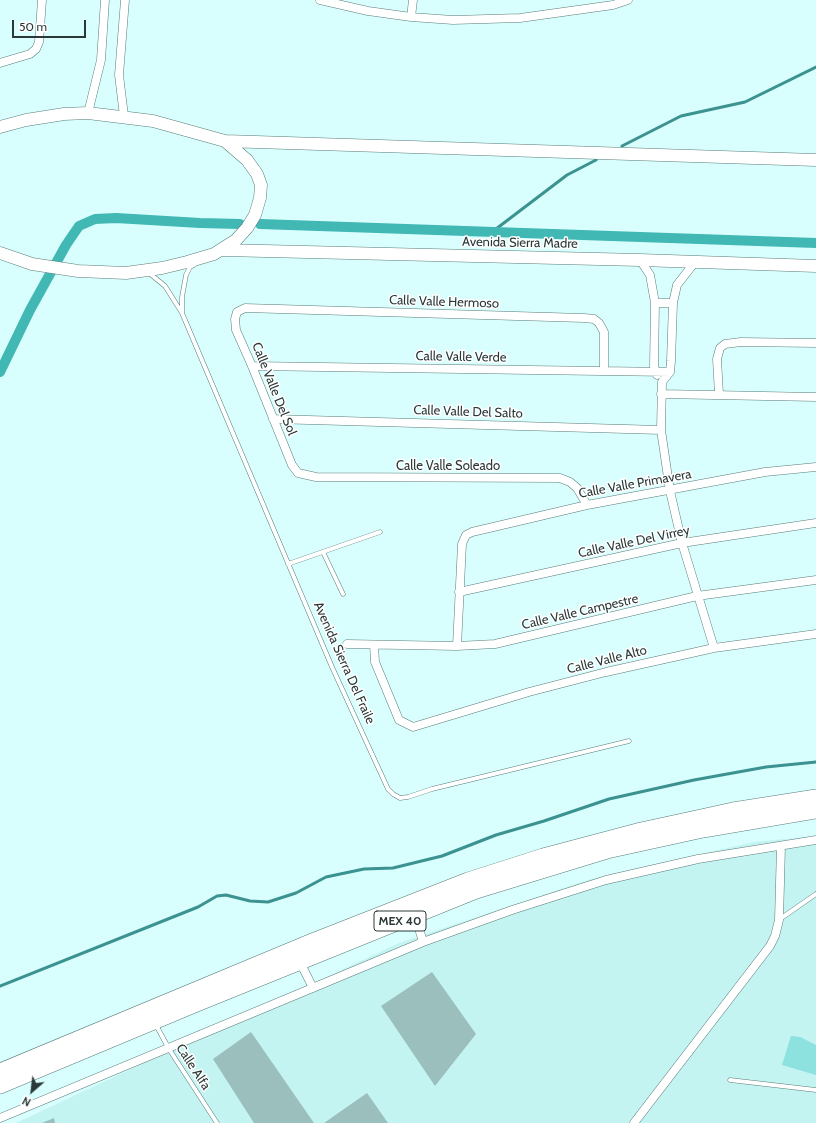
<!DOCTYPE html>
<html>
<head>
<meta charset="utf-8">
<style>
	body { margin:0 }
	#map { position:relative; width:816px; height:1123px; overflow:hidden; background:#d8fffd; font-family:Cabin,sans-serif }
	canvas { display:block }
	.north { position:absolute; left:12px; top:1071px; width:40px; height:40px; -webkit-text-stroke:3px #fff; paint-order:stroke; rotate:208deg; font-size:11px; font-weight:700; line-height:16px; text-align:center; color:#2a3938 }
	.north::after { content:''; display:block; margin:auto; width:14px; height:18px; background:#2a3938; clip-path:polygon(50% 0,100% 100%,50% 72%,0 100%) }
	.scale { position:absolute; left:12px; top:20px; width:74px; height:18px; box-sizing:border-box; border:2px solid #2a3938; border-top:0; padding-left:5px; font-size:12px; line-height:14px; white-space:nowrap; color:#2a3938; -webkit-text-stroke:3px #fff; paint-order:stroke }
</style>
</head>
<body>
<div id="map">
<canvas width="816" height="1123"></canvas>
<div class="north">N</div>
<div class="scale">50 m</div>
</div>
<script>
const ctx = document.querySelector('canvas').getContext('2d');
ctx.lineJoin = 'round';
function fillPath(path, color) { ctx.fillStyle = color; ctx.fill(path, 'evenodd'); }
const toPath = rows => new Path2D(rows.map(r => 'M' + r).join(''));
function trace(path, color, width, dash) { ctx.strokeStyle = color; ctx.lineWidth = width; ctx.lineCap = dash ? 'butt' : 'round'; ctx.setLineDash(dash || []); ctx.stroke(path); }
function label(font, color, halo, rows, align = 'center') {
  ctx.font = font + ' Cabin,sans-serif'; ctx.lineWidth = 3; ctx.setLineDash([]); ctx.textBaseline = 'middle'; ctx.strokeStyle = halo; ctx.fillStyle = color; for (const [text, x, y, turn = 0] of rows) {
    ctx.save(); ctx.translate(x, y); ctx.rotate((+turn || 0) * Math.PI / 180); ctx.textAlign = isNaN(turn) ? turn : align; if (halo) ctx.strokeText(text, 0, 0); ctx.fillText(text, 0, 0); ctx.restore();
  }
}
const built = toPath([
	[816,836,816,1123,16,1123,399,943,591,879,754,842]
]);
const green = toPath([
	[791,1036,800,1037,816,1045,816,1075,782,1065]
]);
const stream = toPath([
	[622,146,681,116,745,102,816,67],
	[492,232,567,175,596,160],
	[0,986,198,907,217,896,226,895,250,901,268,902,296,893,326,877,364,869,393,868,442,856,496,835,544,821,609,799,694,780,766,767,816,762]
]);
const canal = toPath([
	[260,224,816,243],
	[0,372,30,310,66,245,79,226,95,219,116,218,200,223,240,224]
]);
const building = toPath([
	[432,972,476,1034,435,1086,381,1006],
	[251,1032,314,1123,254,1123,213,1059],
	[367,1093,388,1123,324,1123],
	[54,1118,55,1123,42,1123]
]);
const lane = toPath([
	[149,273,165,286,182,313,332,667,388,789,393,794,400,798,408,797,432,789,629,741],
	[182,313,182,297,186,275,190,267,194,265],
	[323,552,343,594],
	[288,564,380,532],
	[780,919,816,894],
	[156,1025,169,1049,217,1123],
	[730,1080,816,1090]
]);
const street = toPath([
	[320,0,368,11,411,17,453,20,520,18,613,5,628,0],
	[411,17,413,0],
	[0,63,30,54,36,49,39,42,42,0],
	[88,113,101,60,105,0],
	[124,116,119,75,125,0],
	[640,260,650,275,655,303,654,366,657,375],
	[695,262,677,285,673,303,671,361,670,372,662,382,661,430,670,491,682,543,714,648],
	[655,303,673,303],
	[252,366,670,372],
	[661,394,816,397],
	[719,394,717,359,720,348,725,344,741,342,816,343],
	[273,419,661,430],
	[587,505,577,488,570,482,560,478,316,477,298,473,292,465,252,366,236,330,235,319,237,312,245,308,584,318,594,319,599,323,604,332,604,371],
	[459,592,682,543,816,523],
	[347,644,457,646,495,644,697,596,816,580],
	[374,645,375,662,399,720,413,727,529,692,606,672,714,648,816,634],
	[457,646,462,544,466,535,472,532,587,505,765,472,816,467],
	[415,915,423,942],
	[300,962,313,988],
	[0,1118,423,942,512,910,606,880,698,859,816,840],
	[634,1123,770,946,775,936,779,920,781,846]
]);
const secondary = toPath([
	[0,127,26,120,64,114,88,113,153,121,225,141,247,160,257,174,261,185,260,198,255,215,247,228,236,240,214,254,187,262,162,268,126,273,78,271,32,264,0,253],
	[225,141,816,160],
	[223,250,640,260,816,266]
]);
const highway = toPath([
	[0,1071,310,942,468,880,543,856,641,830,733,810,816,797],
	[0,1086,199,1003,476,891,607,851,703,830,816,811]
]);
const shields = [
	[400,921,52]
];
const shieldNames = [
	["MEX 40",400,921]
];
const streetNames = [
	["Avenida Sierra Madre",520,243,1],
	["Calle Valle Hermoso",444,302,2],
	["Calle Valle Verde",461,357,1],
	["Calle Valle Del Sol",274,389,68],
	["Calle Valle Del Salto",468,412,2],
	["Calle Valle Soleado",448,466],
	["Calle Valle Primavera",635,484,-10],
	["Calle Valle Del Virrey",634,542,-12],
	["Calle Valle Campestre",580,612,-13],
	["Calle Valle Alto",607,660,-14],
	["Avenida Sierra Del Fraile",344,663,66],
	["Calle Alfa",193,1067,57]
];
fillPath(built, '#c4f4f1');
fillPath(green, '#8de1de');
trace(stream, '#3b9290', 3);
trace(canal, '#42b8b5', 10);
fillPath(building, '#9abfbd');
trace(lane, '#597c7a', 5);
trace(street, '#597c7a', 9);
trace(secondary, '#597c7a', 13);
trace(highway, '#597c7a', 16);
trace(lane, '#fff', 4);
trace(street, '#fff', 8);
trace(secondary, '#fff', 12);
trace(highway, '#fff', 15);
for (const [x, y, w] of shields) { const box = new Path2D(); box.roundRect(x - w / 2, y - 10, w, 20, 3); ctx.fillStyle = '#fff'; ctx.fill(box); trace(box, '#2a3938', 1); }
label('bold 12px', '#2a3938', null, shieldNames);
label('13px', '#2a3938', '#fff', streetNames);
</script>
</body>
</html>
